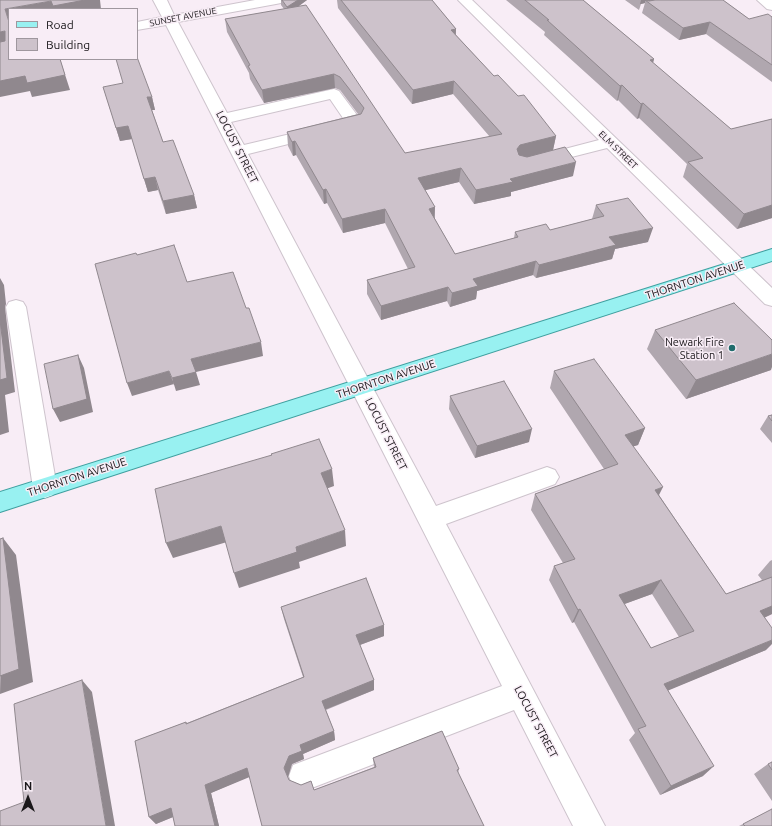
<!DOCTYPE html>
<html>
<head>
<meta charset="utf-8">
<style>
	body { margin:0 }
	#map { position:relative; width:772px; height:826px; overflow:hidden; background:#f8edf6; font-family:Ubuntu,sans-serif }
	canvas { display:block }
	.legend { position:absolute; left:8px; top:8px; width:130px; height:52px; box-sizing:border-box; background:#f8edf6; border:1px solid #9f979e; margin:0; padding:5px 7px; list-style:none; font-size:12px; color:#1a171a }
	.legend li { display:flex; align-items:center; gap:8px; height:20px }
	.legend b { width:20px; border:1px solid #9f979e }
	.north { position:absolute; left:8px; top:778px; width:40px; height:40px; -webkit-text-stroke:3px #f8edf6; paint-order:stroke; rotate:0deg; font-size:11px; font-weight:700; line-height:16px; text-align:center; color:#1a171a }
	.north::after { content:''; display:block; margin:auto; width:14px; height:18px; background:#1a171a; clip-path:polygon(50% 0,100% 100%,50% 72%,0 100%) }
</style>
</head>
<body>
<div id="map">
<canvas width="772" height="826"></canvas>
<ul class="legend">
<li><b style="height:5px;background:#98f1f1"></b>Road</li>
<li><b style="height:11px;background:#cdc2cb"></b>Building</li>
</ul>
<div class="north">N</div>
</div>
<script>
const ctx = document.querySelector('canvas').getContext('2d');
ctx.lineJoin = 'round';
const toPath = rows => new Path2D(rows.map(r => 'M' + r).join(''));
function trace(path, color, width, dash) { ctx.strokeStyle = color; ctx.lineWidth = width; ctx.lineCap = dash ? 'butt' : 'round'; ctx.setLineDash(dash || []); ctx.stroke(path); }
function fillPath(path, color) { ctx.fillStyle = color; ctx.fill(path, 'evenodd'); }
function label(font, color, halo, rows, align = 'center') {
  ctx.font = font + ' Ubuntu,sans-serif'; ctx.lineWidth = 3; ctx.setLineDash([]); ctx.textBaseline = 'middle'; ctx.strokeStyle = halo; ctx.fillStyle = color; for (const [text, x, y, turn = 0] of rows) {
    ctx.save(); ctx.translate(x, y); ctx.rotate((+turn || 0) * Math.PI / 180); ctx.textAlign = isNaN(turn) ? turn : align; if (halo) ctx.strokeText(text, 0, 0); ctx.fillText(text, 0, 0); ctx.restore();
  }
}
const minor = toPath([
	[153,0,167,0,174,15,255,0,283,0,281,3,276,4,178,22,227,113,334,89,339,91,363,123,361,126,248,154,436,506,547,467,555,470,559,477,555,484,446,524,605,826,573,826,514,710,304,791,293,787,289,776,293,765,502,686,166,25,137,30,137,22,162,17,153,0],
	[330,99,345,121,244,145,231,122,330,99],
	[458,0,472,0,772,288,772,306,765,304,607,148,540,165,534,163,532,160,534,157,599,140,458,0],
	[757,0,772,0,772,10,767,9,757,0],
	[16,300,23,302,26,307,57,488,53,495,45,498,37,495,33,488,6,307,9,302,16,300]
]);
const major = toPath([
	[772,249,772,261,0,512,0,492,772,249]
]);
const wall = toPath([
	[281,0,307,0,299,6,405,153,490,137,453,94,412,104,338,8,337,0,432,0,456,29,456,35,494,76,556,136,553,150,573,176,511,192,511,196,474,204,459,182,425,190,435,207,435,219,455,254,514,238,515,232,550,230,592,219,596,205,648,242,615,249,612,259,536,278,533,275,477,291,476,299,450,307,447,301,381,320,367,294,367,280,408,269,385,223,343,233,327,203,324,204,296,155,293,156,288,146,287,132,358,114,340,90,335,88,264,103,250,79,249,73,227,32,225,19,284,9,281,5],
	[506,0,583,0,654,59,653,63,731,129,772,119,772,218,737,229,683,177,687,164,639,118,637,119,618,100,617,101,544,35,545,32],
	[625,0,723,0,749,19,772,17,772,82,706,34,679,40,642,13,645,3,641,4,639,10],
	[103,87,152,97,155,110,152,110,163,142,194,195,197,208,166,214,158,190,148,192,132,139,120,141],
	[655,330,771,370,686,399,647,349],
	[554,371,645,428,638,445,633,446,659,495,726,594,762,580,758,575,770,561,772,560,772,614,764,618,766,650,668,690,703,776,660,795,629,740,635,733,574,622,572,623,549,580,554,566,563,563,531,510,535,494,604,469,550,388],
	[652,594,679,637,651,648,624,604],
	[450,396,529,442,475,458,449,409],
	[772,415,772,443,760,429,768,416],
	[366,578,384,625,384,636,360,645,374,680,374,690,326,710,334,731,335,740,303,754,304,759,292,764,288,777,289,780,301,785,311,781,314,790,374,767,373,758,442,731,459,769,458,773,484,826,262,826,250,776,211,793,219,826,175,826,173,817,156,824,149,817,135,741,186,722,187,723,303,677,284,619,281,607],
	[772,762,772,801,754,774,768,764],
	[743,824,772,826,739,826]
]);
const shadedWall = toPath([
	[85,0,100,0,101,9,9,9,9,22,5,9,51,1],
	[298,0,307,0,288,14,287,7],
	[641,0,658,0,648,2,645,0,645,3,641,4,640,4],
	[710,22,706,34,679,40,683,28],
	[456,29,455,42,451,30],
	[5,31,9,42,0,47,0,32],
	[60,59,70,90,32,97,30,91,0,97,0,81],
	[654,59,650,73,650,60],
	[334,74,335,88,264,103,262,90],
	[454,81,453,94,412,104,413,90],
	[622,85,618,100,617,101,620,86],
	[147,97,152,97,155,110,150,110],
	[643,103,639,118,637,119,641,104],
	[128,126,132,139,120,141,116,128],
	[556,136,553,150,515,163,517,149,520,145],
	[295,141,296,155,293,156,292,142],
	[576,162,573,176,511,192,511,196,474,204,476,190,510,179],
	[461,168,459,182,418,192,418,178],
	[155,177,158,190,148,192,144,179],
	[326,189,327,203,324,204,323,190],
	[194,195,197,208,166,214,163,201],
	[772,205,772,218,737,229,744,214],
	[435,207,434,221,429,209],
	[385,209,385,223,343,233,342,219],
	[653,228,648,242,615,249,612,259,536,278,539,265,609,237],
	[536,261,533,275,477,291,476,299,450,307,452,293,473,279],
	[0,278,4,285,6,304,5,307,15,392,5,395,9,432,0,435],
	[448,287,447,301,381,320,381,306],
	[261,342,263,356,196,372,200,385,176,391,172,378,191,359],
	[772,354,772,367,771,370,686,399,696,380],
	[78,355,84,368,93,412,60,422,53,409],
	[169,371,174,384,132,396,127,383],
	[645,428,638,445,619,451,625,435],
	[532,429,529,442,475,458,477,446],
	[332,469,334,486,323,490,321,473],
	[663,487,655,503,655,490],
	[221,526,227,542,173,558,166,543],
	[345,530,346,546,299,562,300,568,239,588,234,573,296,547],
	[3,538,16,555,33,682,0,694],
	[661,580,652,594,611,609,619,595],
	[772,606,772,614,748,625,760,611],
	[580,609,574,622,572,623,578,610],
	[384,625,384,636,357,646,356,635],
	[772,640,772,644,766,650,655,696,664,684],
	[82,680,92,692,115,826,106,826],
	[374,680,374,690,324,710,322,701],
	[334,731,335,740,303,754,304,759,292,764,288,777,284,768,289,756,300,745],
	[714,766,703,776,660,795,671,786],
	[247,768,252,776,211,793,219,826,215,826,205,785],
	[171,808,178,815,156,824,149,817]
]);
const building = toPath([
	[0,0,85,0,53,6,51,1,5,9,9,22,9,59,60,59,65,75,27,83,25,76,0,81,0,42,5,41,5,31,0,32,0,0],
	[282,0,298,0,287,7,282,0],
	[341,0,432,0,456,29,451,30,494,76,498,75,518,96,524,95,556,136,520,145,517,149,519,155,527,157,565,147,576,162,510,179,513,182,476,190,461,168,418,178,435,207,429,209,455,254,518,237,515,232,546,224,550,230,604,216,596,205,628,198,653,228,609,237,616,245,539,265,536,261,473,279,478,286,452,293,448,287,381,306,367,280,415,267,385,209,342,219,326,189,323,190,295,141,292,142,287,132,361,114,364,108,340,77,334,74,262,90,248,66,250,65,225,19,306,5,405,153,502,134,454,81,413,90,341,0],
	[525,0,583,0,654,59,650,60,731,129,772,119,772,205,744,214,688,162,703,158,643,103,641,104,622,85,620,86,547,20,549,20,525,0],
	[645,0,649,1,655,0,723,0,749,19,768,14,772,17,772,65,710,22,683,28,645,0],
	[137,57,152,97,147,97,163,142,173,140,194,195,163,201,155,177,144,179,128,126,116,128,103,87,123,83,116,59,137,59,137,57],
	[174,245,187,282,233,272,246,308,249,308,261,342,191,359,196,372,172,378,169,371,127,383,95,264,136,253,137,255,174,245],
	[734,303,772,340,772,354,696,380,655,330,734,303],
	[0,320,7,378,0,380,0,320],
	[78,355,87,399,53,409,44,364,78,355],
	[594,359,645,428,625,435,663,487,655,490,726,594,772,577,772,606,760,611,772,628,772,640,664,684,714,766,671,786,638,729,646,726,580,609,578,610,554,566,575,559,535,494,618,464,554,371,594,359],
	[661,580,694,631,651,648,619,595,661,580],
	[504,381,532,429,477,446,450,396,504,381],
	[772,415,772,421,768,416,772,415],
	[319,439,332,469,321,473,345,530,296,547,297,552,234,573,221,526,166,543,155,489,272,455,271,454,319,439],
	[3,538,19,669,0,676,0,539,3,538],
	[366,578,384,625,356,635,374,680,322,701,334,731,300,745,302,751,289,756,284,768,289,780,301,785,311,781,314,790,376,767,373,758,442,731,459,769,457,770,484,826,262,826,247,768,205,785,215,826,175,826,171,808,149,817,135,741,186,722,186,724,304,677,281,607,366,578],
	[82,680,106,826,0,826,0,811,24,802,14,704,82,680],
	[772,762,772,770,768,764,772,762],
	[772,809,772,826,745,826,743,824,772,809]
]);
const markers = [
	[732,348,4,"#206c6c"]
];
const farStreetnames = [
	["SUNSET AVENUE",183,17,-11],
	["ELM STREET",618,150,44]
];
const streetNames = [
	["LOCUST STREET",237,147,63],
	["THORNTON AVENUE",695,280,-18],
	["THORNTON AVENUE",386,379,-18],
	["LOCUST STREET",386,434,63],
	["THORNTON AVENUE",77,477,-18],
	["LOCUST STREET",536,722,62]
];
const poiNames = [
	["Newark Fire",724,342],
	["Station 1",724,355]
];
trace(minor, '#cec4cd', 2);
trace(major, '#3f9f9f', 2);
fillPath(minor, '#fff');
fillPath(major, '#98f1f1');
fillPath(wall, '#b0a7af');
fillPath(shadedWall, '#90888e');
fillPath(building, '#cdc2cb');
trace(building, '#90888e', 1);
for (const [x, y, r, color] of markers) { const dot = new Path2D(); dot.arc(x, y, r, 0, 2 * Math.PI); ctx.fillStyle = color; ctx.fill(dot); trace(dot, '#f8edf6', 1.5); }
label('9px', '#1a171a', '#f8edf6', farStreetnames);
label('11px', '#1a171a', '#f8edf6', streetNames);
label('11px', '#1a171a', '#f8edf6', poiNames, 'right');
</script>
</body>
</html>
